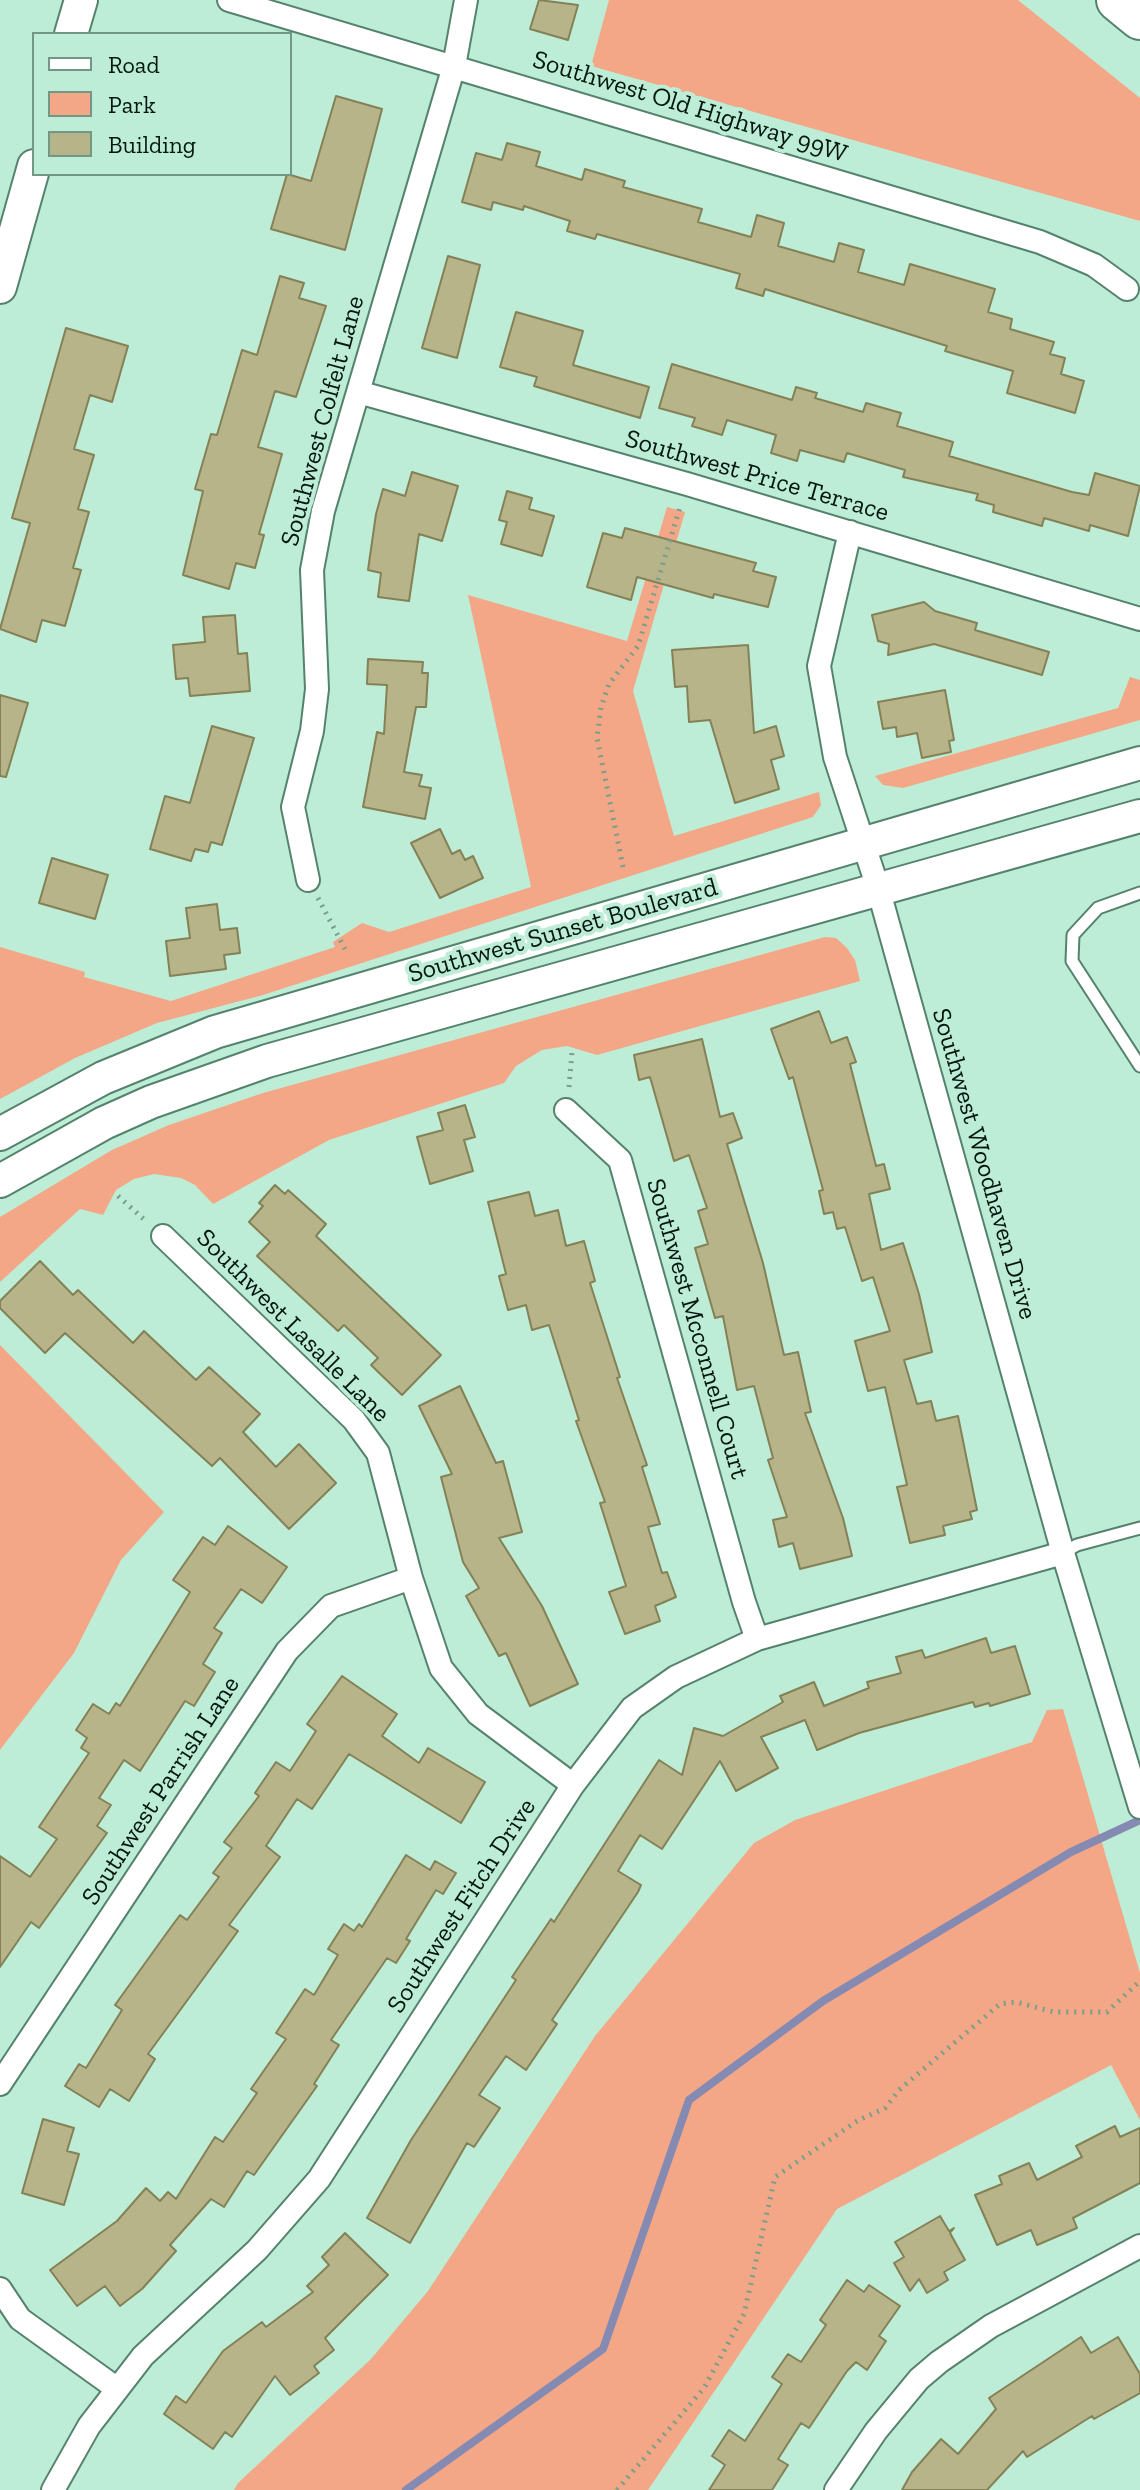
<!DOCTYPE html>
<html>
<head>
<meta charset="utf-8">
<style>
	body { margin:0 }
	#map { position:relative; width:1140px; height:2490px; overflow:hidden; background:#bdedd6; font-family:"Zilla Slab",serif }
	canvas { display:block }
	.legend { position:absolute; left:32px; top:32px; width:260px; height:144px; box-sizing:border-box; background:#bdedd6; border:2px solid #739786; margin:0; padding:10px 14px; list-style:none; font-size:24px; color:#05170f }
	.legend li { display:flex; align-items:center; gap:16px; height:40px }
	.legend b { width:40px; border:2px solid #739786 }
</style>
</head>
<body>
<div id="map">
<canvas width="1140" height="2490"></canvas>
<ul class="legend">
<li><b style="height:10px;background:#fff"></b>Road</li>
<li><b style="height:22px;background:#f4a786"></b>Park</li>
<li><b style="height:22px;background:#b7b489"></b>Building</li>
</ul>
</div>
<script>
const ctx = document.querySelector('canvas').getContext('2d');
ctx.lineJoin = 'round';
function fillPath(path, color) { ctx.fillStyle = color; ctx.fill(path, 'evenodd'); }
const toPath = rows => new Path2D(rows.map(r => 'M' + r).join(''));
function trace(path, color, width, dash) { ctx.strokeStyle = color; ctx.lineWidth = width; ctx.lineCap = dash ? 'butt' : 'round'; ctx.setLineDash(dash || []); ctx.stroke(path); }
function label(font, color, halo, rows, align = 'center') {
  ctx.font = font + ' "Zilla Slab",serif'; ctx.lineWidth = 8; ctx.setLineDash([]); ctx.textBaseline = 'middle'; ctx.strokeStyle = halo; ctx.fillStyle = color; for (const [text, x, y, turn = 0] of rows) {
    ctx.save(); ctx.translate(x, y); ctx.rotate((+turn || 0) * Math.PI / 180); ctx.textAlign = isNaN(turn) ? turn : align; if (halo) ctx.strokeText(text, 0, 0); ctx.fillText(text, 0, 0); ctx.restore();
  }
}
const green = toPath([
	[609,0,1018,0,1140,98,1140,221,591,66],
	[667,507,685,512,633,691,674,836,819,792,821,805,813,817,263,995,157,1023,75,1058,0,1099,0,947,85,972,84,977,171,1001,335,947,333,942,362,923,389,932,531,887,468,595,627,641],
	[1130,677,1140,680,1140,720,903,788,883,785,875,776,1118,708],
	[825,937,836,938,847,948,855,960,860,981,597,1055,567,1046,542,1050,516,1066,504,1083,329,1140,213,1204,195,1185,181,1178,154,1174,134,1179,116,1190,103,1215,80,1209,0,1282,0,1217,112,1150,169,1125,263,1093],
	[0,1345,164,1512,121,1560,74,1653,0,1750],
	[1063,1709,1140,1973,1140,2120,1111,2065,837,2209,648,2490,234,2490,238,2483,371,2359,428,2291,595,2036,754,1843,795,1820,1032,1742,1047,1710]
]);
const stream = toPath([
	[406,2490,603,2349,689,2100,823,2001,1071,1852,1140,1820]
]);
const building = toPath([
	[539,0,578,5,568,40,530,29,539,0],
	[336,96,382,109,345,250,271,229,287,174,311,181,336,96],
	[507,143,540,152,536,166,582,180,585,169,625,181,623,187,702,209,698,222,751,237,757,215,784,223,778,246,834,262,839,243,864,250,858,272,904,285,910,264,995,289,988,312,1012,319,1010,329,1054,342,1050,354,1065,358,1061,374,1084,381,1075,413,1007,393,1013,371,945,351,947,346,765,289,763,296,736,288,740,274,597,234,595,239,567,231,570,221,524,206,523,210,493,202,491,210,462,202,476,153,502,160,507,143],
	[448,256,480,265,457,358,422,348,448,256],
	[280,276,304,283,299,298,326,306,296,397,275,391,258,447,282,454,259,534,264,535,255,568,236,563,229,589,183,575,203,491,195,489,211,434,217,435,242,350,257,355,280,276],
	[516,312,583,331,573,365,649,387,640,418,534,386,537,377,500,367,516,312],
	[66,328,128,346,112,402,90,395,74,449,94,455,78,509,89,512,73,568,81,570,65,626,42,620,36,642,0,629,30,523,12,518,66,328],
	[672,364,792,400,796,387,817,393,815,398,863,412,866,403,901,413,897,426,953,442,949,456,1072,492,1089,495,1095,473,1140,486,1128,536,1090,525,1089,531,1044,518,1042,526,993,512,994,505,976,500,978,494,903,477,905,470,847,453,844,462,800,450,797,461,771,453,776,435,727,420,722,435,692,426,695,418,659,408,672,364],
	[412,472,458,486,442,541,419,534,409,601,378,597,381,573,368,570,376,514,383,489,405,496,412,472],
	[507,491,532,498,529,509,554,516,542,556,501,544,507,522,499,520,507,491],
	[625,528,756,563,753,571,776,577,768,607,714,594,713,598,637,577,631,600,587,587,603,533,622,538,625,528],
	[924,602,935,611,977,623,975,630,1049,652,1042,675,934,644,888,655,889,644,878,641,872,615,924,602],
	[235,615,238,654,247,653,250,691,190,696,188,678,176,679,173,645,205,642,203,617,235,615],
	[748,645,754,733,776,726,784,756,771,760,779,789,735,803,710,720,689,722,687,686,675,687,672,650,748,645],
	[368,659,423,662,422,673,428,673,426,707,416,707,404,772,422,775,419,786,431,788,425,819,363,807,377,732,384,734,387,685,367,684,368,659],
	[945,690,954,740,949,741,951,752,922,758,917,733,897,737,896,727,883,729,878,702,945,690],
	[0,695,28,703,6,777,0,776,0,695],
	[212,726,254,738,222,845,211,842,208,852,195,849,191,861,150,849,165,796,190,803,212,726],
	[440,829,452,854,460,850,465,860,473,856,483,878,440,898,411,843,440,829],
	[52,858,108,875,95,919,39,903,52,858],
	[217,904,220,930,237,928,240,953,224,955,226,969,170,976,166,941,190,938,186,908,217,904],
	[819,1011,831,1043,847,1037,856,1062,850,1064,876,1166,884,1164,890,1189,869,1194,881,1250,903,1243,919,1294,932,1352,904,1360,917,1404,931,1401,936,1421,958,1416,977,1510,970,1512,972,1519,943,1526,945,1535,910,1543,897,1487,907,1485,885,1387,868,1391,855,1341,890,1331,873,1277,862,1281,845,1227,837,1229,833,1212,824,1214,819,1191,823,1190,793,1077,789,1079,771,1029,819,1011],
	[702,1039,720,1117,733,1113,742,1138,727,1144,763,1263,784,1355,798,1352,811,1412,805,1413,843,1518,852,1556,800,1569,793,1543,779,1547,773,1520,787,1517,768,1460,773,1458,754,1386,737,1390,723,1316,715,1318,695,1248,708,1244,698,1211,707,1208,689,1155,674,1161,650,1077,639,1080,634,1055,702,1039],
	[465,1105,475,1137,464,1140,473,1171,430,1184,417,1137,443,1130,438,1113,465,1105],
	[275,1185,285,1194,288,1190,326,1224,316,1236,441,1355,402,1395,371,1365,378,1358,344,1325,338,1331,257,1256,270,1242,249,1222,263,1206,259,1203,275,1185],
	[529,1192,535,1216,558,1210,566,1246,584,1241,595,1281,590,1283,620,1377,617,1378,647,1465,642,1467,660,1524,648,1527,662,1573,667,1572,676,1597,655,1606,660,1621,625,1634,609,1592,626,1586,600,1503,605,1502,576,1421,579,1420,549,1325,532,1330,526,1305,508,1310,499,1276,506,1274,488,1202,529,1192],
	[40,1261,73,1295,78,1290,133,1343,144,1331,196,1380,209,1367,260,1414,243,1432,276,1467,299,1444,336,1483,289,1529,220,1458,212,1466,65,1333,45,1353,0,1308,0,1301,40,1261],
	[460,1386,496,1463,503,1461,522,1532,499,1538,542,1606,578,1684,530,1706,506,1653,499,1656,466,1596,479,1588,463,1562,441,1477,452,1474,419,1406,460,1386],
	[228,1526,287,1567,262,1603,241,1589,214,1628,222,1633,203,1664,215,1672,194,1706,185,1701,140,1771,124,1760,99,1798,111,1805,97,1826,107,1833,39,1928,31,1922,0,1967,0,1856,30,1877,57,1839,39,1827,89,1753,81,1748,87,1738,76,1730,93,1704,109,1714,116,1703,120,1706,190,1592,173,1580,203,1537,215,1545,228,1526],
	[986,1638,991,1653,1015,1646,1030,1694,990,1706,989,1703,975,1707,973,1702,859,1733,817,1750,805,1720,761,1737,778,1768,736,1791,720,1761,662,1849,640,1835,618,1871,641,1885,638,1892,552,2020,557,2024,526,2070,506,2056,479,2095,500,2108,474,2147,467,2143,410,2243,367,2218,411,2140,516,1980,512,1977,551,1919,554,1922,659,1760,682,1775,694,1728,723,1736,783,1702,780,1696,814,1682,824,1706,869,1688,867,1682,901,1673,896,1657,922,1650,925,1658,986,1638],
	[342,1676,397,1714,382,1736,419,1763,428,1748,485,1782,461,1823,349,1754,312,1809,297,1799,266,1846,280,1857,229,1925,238,1931,148,2054,155,2059,129,2101,110,2089,99,2107,65,2086,79,2064,86,2068,122,2010,115,2005,166,1934,180,1915,187,1920,219,1877,213,1873,232,1848,224,1842,259,1796,255,1793,276,1762,290,1771,316,1731,307,1724,342,1676],
	[406,1855,430,1870,435,1861,456,1873,443,1894,436,1890,406,1939,410,1941,396,1963,387,1958,331,2040,339,2045,314,2084,317,2086,254,2175,247,2171,224,2207,211,2199,170,2245,176,2251,142,2289,120,2306,105,2286,77,2306,50,2270,117,2221,146,2188,160,2201,168,2192,176,2199,215,2137,223,2142,257,2093,251,2089,286,2039,276,2033,305,1989,314,1995,338,1955,328,1949,344,1924,354,1931,359,1924,362,1927,406,1855],
	[43,2119,74,2128,67,2151,79,2154,64,2205,22,2193,43,2119],
	[1115,2126,1120,2137,1140,2128,1140,2183,1073,2218,1077,2228,1037,2245,1031,2230,997,2245,975,2195,1002,2184,999,2176,1029,2163,1037,2180,1082,2157,1076,2146,1115,2126],
	[940,2216,949,2231,954,2228,950,2233,965,2260,944,2272,948,2280,927,2293,919,2279,910,2291,894,2263,904,2257,895,2242,940,2216],
	[345,2233,388,2275,325,2338,334,2350,314,2366,319,2373,290,2395,275,2376,232,2437,225,2432,213,2449,164,2414,176,2396,186,2403,223,2351,262,2322,266,2327,313,2292,307,2286,329,2265,322,2257,345,2233],
	[847,2280,864,2292,869,2285,900,2306,879,2336,886,2341,867,2370,856,2362,847,2371,809,2428,801,2423,778,2459,788,2465,772,2490,709,2490,725,2465,712,2456,729,2430,745,2441,782,2384,772,2377,788,2354,801,2362,826,2325,820,2320,847,2280],
	[1081,2337,1091,2353,1118,2337,1140,2374,1140,2393,1094,2419,1092,2416,1027,2457,1023,2451,987,2490,902,2490,912,2472,941,2439,958,2454,996,2409,989,2398,1081,2337]
]);
const path = toPath([
	[623,867,597,738,601,707,609,684,638,646,681,504],
	[318,898,345,949],
	[569,1087,572,1052],
	[118,1196,147,1222],
	[617,2490,704,2388,744,2314,775,2177,857,2121,885,2108,899,2090,1000,2004,1016,2002,1054,2012,1107,2012,1140,1981]
]);
const lane = toPath([
	[1140,893,1098,908,1073,935,1072,961,1140,1066],
	[1063,1553,1077,1545,1140,1528]
]);
const street = toPath([
	[229,0,1040,242,1094,265,1127,289],
	[358,392,687,484,1140,619],
	[850,532,819,666,835,757,878,888,1063,1553,1140,1807],
	[308,880,293,807,312,731,317,689,312,570,323,511,454,66,466,0],
	[566,1110,620,1160,744,1602,757,1639],
	[163,1236,354,1420,378,1453,411,1578,441,1668,478,1714,573,1785],
	[0,2084,287,1651,331,1606,411,1578],
	[0,2289,20,2319,116,2388],
	[53,2490,89,2426,143,2356,257,2250,319,2179,573,1785,632,1708,676,1677,757,1639,1063,1553],
	[836,2490,876,2431,919,2379,939,2362,991,2326,1140,2246]
]);
const secondary = toPath([
	[71,34,81,0],
	[0,287,34,166],
	[0,1134,103,1078,215,1032,1140,763],
	[0,1181,104,1123,151,1102,267,1061,1140,816]
]);
const highway = toPath([
	[1118,0,1140,18]
]);
const streetNames = [
	["Southwest Old Highway 99W",690,107,17],
	["Southwest Colfelt Lane",323,421,-75],
	["Southwest Price Terrace",757,476,16],
	["Southwest Sunset Boulevard",563,931,-16],
	["Southwest Woodhaven Drive",984,1164,74],
	["Southwest Lasalle Lane",293,1326,45],
	["Southwest Mcconnell Court",697,1329,74],
	["Southwest Parrish Lane",161,1791,-57],
	["Southwest Fitch Drive",462,1906,-57]
];
fillPath(green, '#f4a786');
trace(stream, '#848ab2', 8);
fillPath(building, '#b7b489');
trace(building, '#848157', 2);
trace(lane, '#55826d', 15);
trace(street, '#55826d', 26);
trace(secondary, '#55826d', 36);
trace(highway, '#55826d', 46);
trace(path, '#799e8c', 5, [2, 6]);
trace(lane, '#fff', 11);
trace(street, '#fff', 22);
trace(secondary, '#fff', 32);
trace(highway, '#fff', 42);
label('26px', '#05170f', '#bdedd6', streetNames);
</script>
</body>
</html>
